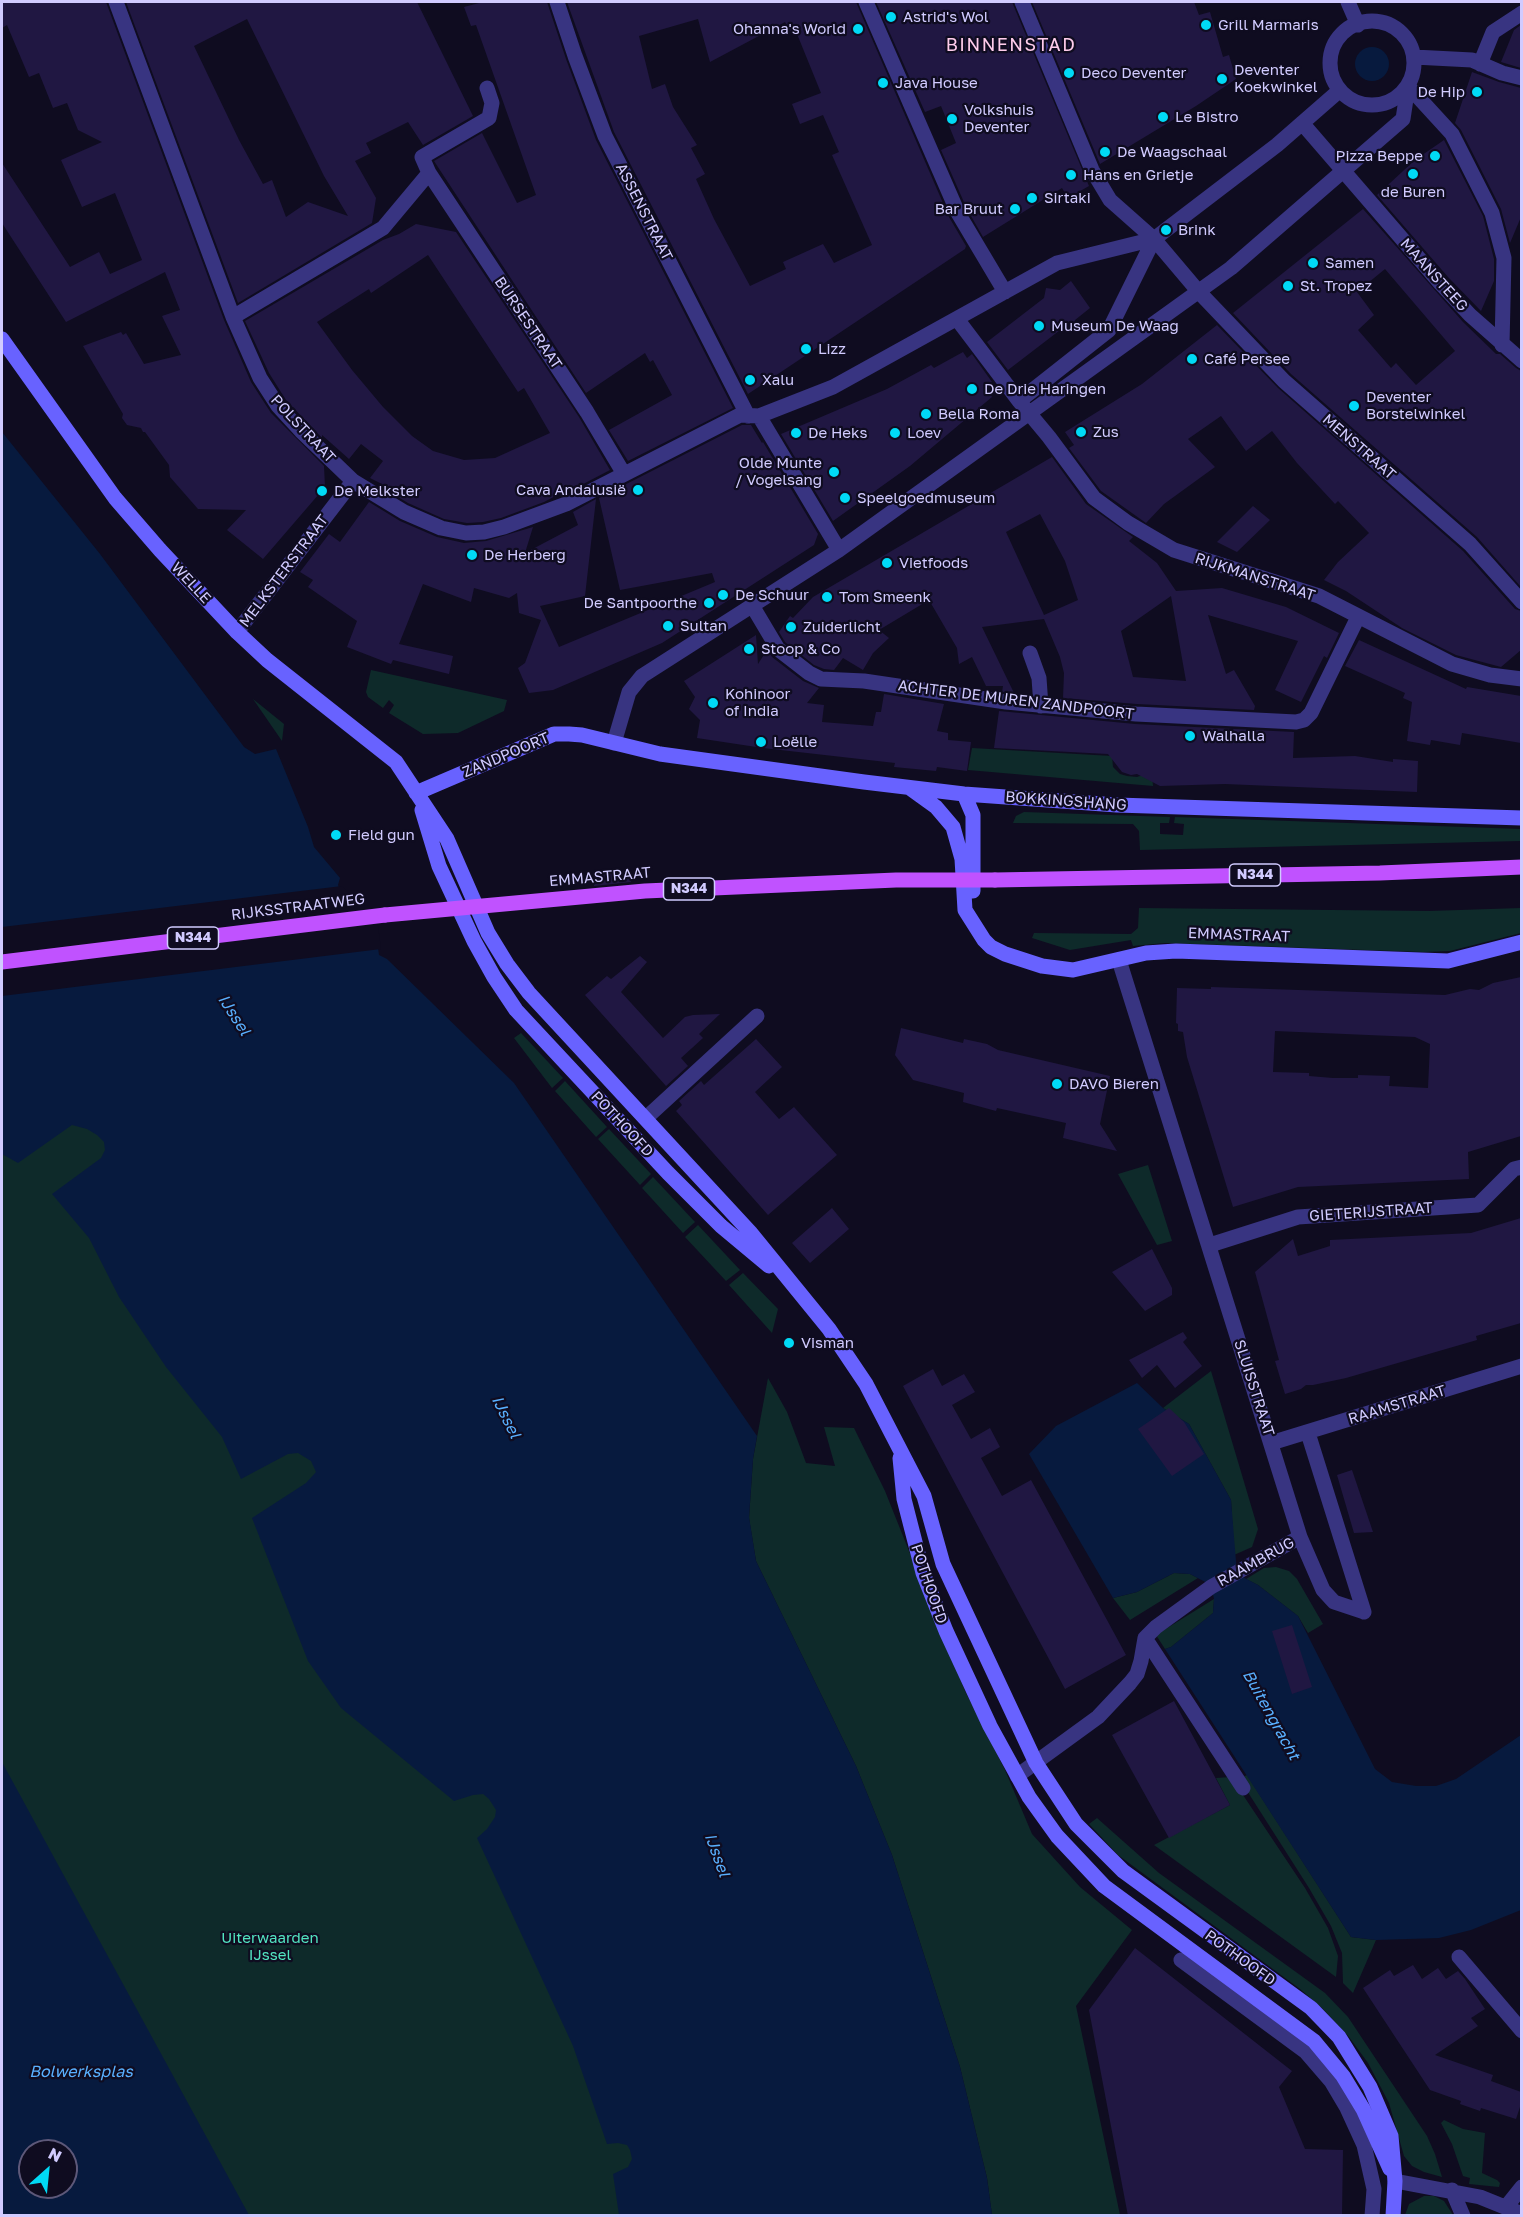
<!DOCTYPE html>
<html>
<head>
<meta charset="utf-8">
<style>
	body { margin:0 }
	#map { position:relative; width:1523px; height:2217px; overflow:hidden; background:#0f0c20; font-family:"Golos Text",sans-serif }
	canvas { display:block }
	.frame { position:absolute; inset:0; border:3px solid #d1cbff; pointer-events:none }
	.north { position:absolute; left:18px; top:2139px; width:60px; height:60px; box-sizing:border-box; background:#0f0c20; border:2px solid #5d5879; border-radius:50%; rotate:27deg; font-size:16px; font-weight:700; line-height:24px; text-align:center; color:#d1cbff }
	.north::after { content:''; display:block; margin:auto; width:21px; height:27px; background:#00daf6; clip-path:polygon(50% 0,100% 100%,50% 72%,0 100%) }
</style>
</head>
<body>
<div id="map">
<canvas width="1523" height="2217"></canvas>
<div class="frame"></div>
<div class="north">N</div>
</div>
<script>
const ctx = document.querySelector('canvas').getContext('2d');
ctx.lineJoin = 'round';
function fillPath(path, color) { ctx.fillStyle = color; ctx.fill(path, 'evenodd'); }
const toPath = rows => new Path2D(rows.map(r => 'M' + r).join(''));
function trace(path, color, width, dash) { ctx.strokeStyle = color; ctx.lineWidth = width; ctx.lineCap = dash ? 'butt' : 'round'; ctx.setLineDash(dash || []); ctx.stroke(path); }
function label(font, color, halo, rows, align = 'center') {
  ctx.font = font + ' "Golos Text",sans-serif'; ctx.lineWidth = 4.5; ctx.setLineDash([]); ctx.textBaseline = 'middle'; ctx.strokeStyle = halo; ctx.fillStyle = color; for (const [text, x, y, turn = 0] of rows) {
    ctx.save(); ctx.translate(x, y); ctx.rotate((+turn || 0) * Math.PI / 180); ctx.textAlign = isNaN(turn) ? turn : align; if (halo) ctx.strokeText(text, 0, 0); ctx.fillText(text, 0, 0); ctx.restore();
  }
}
const green = toPath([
	[371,670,507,700,504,711,458,733,423,734,389,713,394,705,389,700,383,708,368,697,366,692],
	[253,699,284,724,282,741],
	[972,748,1112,756,1113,767,1120,774,1127,776,1137,777,1143,775,1151,764,1153,786,968,770],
	[1024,812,1170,817,1169,823,1160,823,1160,834,1183,835,1184,824,1174,823,1175,817,1521,829,1521,841,1140,850,1139,831,1133,824,1013,823,1016,816],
	[1139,908,1429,911,1521,908,1521,933,1450,951,1423,952,1165,943,1133,946,1131,940,1070,950,1032,938,1034,933,1131,934,1138,928],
	[521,1033,563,1078,552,1088,514,1038],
	[2,1053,108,1140,322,1458,502,1803,635,2150,645,2215,2,2215],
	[30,2151,66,2151,66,2187,30,2187],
	[565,1081,607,1127,596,1137,555,1091],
	[609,1129,651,1174,640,1185,598,1139],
	[1148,1165,1172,1241,1157,1245,1118,1174],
	[653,1177,695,1222,683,1233,642,1188],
	[698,1225,740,1270,726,1281,685,1237],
	[743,1273,778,1309,772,1333,729,1285],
	[1211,1371,1258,1529,1252,1547,1234,1555,1231,1500,1189,1424,1163,1408],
	[768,1378,787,1412,806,1463,835,1466,824,1427,854,1428,885,1491,965,1691,1005,1770,1032,1834,1080,1887,1132,1930,1076,2006,1120,2215,992,2215,987,2178,960,2067,892,1855,856,1766,756,1561,749,1518,753,1459],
	[1276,1567,1289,1571,1297,1579,1323,1624,1308,1633,1298,1616,1258,1585,1246,1579,1264,1568],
	[1174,1573,1190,1574,1198,1578,1130,1620,1113,1598,1137,1592],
	[1214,1599,1213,1613,1171,1647,1165,1649,1156,1635],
	[1247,1775,1351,1937,1376,1940,1353,1993,1343,1983,1342,1953,1331,1926,1309,1888,1242,1783,1243,1777],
	[1231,1777,1305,1888,1328,1928,1338,1956,1336,1977,1154,1845,1230,1805,1216,1778],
	[1097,1818,1159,1873,1325,1993,1348,2017,1427,2136,1435,2154,1442,2177,1424,2172,1412,2166,1404,2156,1389,2103,1368,2063,1349,2037,1322,2008,1300,1989,1118,1855,1089,1824],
	[1444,2120,1463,2129,1485,2133,1482,2173,1497,2180,1500,2183,1499,2187,1469,2184,1470,2178,1463,2176,1452,2144,1441,2123],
	[1424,2196,1434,2196,1444,2201,1453,2215,1405,2215,1409,2204]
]);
const water = toPath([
	'1355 64a17 17 0 1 1 34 0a17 17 0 1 1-34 0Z',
	[2,432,100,554,244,747,255,754,276,749,308,827,314,847,340,878,338,885,340,890,362,913,374,918,379,955,387,959,514,1083,757,1436,753,1459,749,1517,756,1561,856,1766,892,1855,960,2067,987,2178,992,2215,619,2215,613,2174,628,2167,632,2159,630,2150,627,2145,618,2143,607,2144,573,2046,477,1838,487,1829,495,1817,496,1810,489,1799,483,1794,473,1795,454,1801,341,1708,308,1661,252,1518,306,1483,316,1472,311,1461,298,1453,288,1454,241,1479,222,1437,166,1367,119,1297,89,1238,52,1194,101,1158,105,1150,104,1142,97,1135,87,1129,72,1125,18,1163,2,1154],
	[1137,1383,1163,1408,1189,1424,1231,1500,1237,1574,1258,1585,1298,1616,1375,1769,1392,1782,1416,1786,1436,1786,1456,1779,1521,1735,1521,1910,1471,1930,1439,1938,1376,1940,1351,1937,1165,1649,1171,1647,1213,1613,1214,1599,1211,1585,1190,1574,1174,1573,1137,1592,1113,1598,1029,1454,1056,1426],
	[2,1762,249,2215,2,2215],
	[30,2151,66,2151,66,2187,30,2187]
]);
const pier = toPath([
	[342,886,347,891,362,890,365,912,377,918,381,949,2,996,2,927]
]);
const building = toPath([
	[2,2,106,2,224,320,251,382,271,413,324,466,325,487,263,559,227,530,246,510,198,509,170,477,169,465,145,432,143,432,141,428,127,425,122,418,123,414,83,346,121,332,123,335,126,333,144,364,181,355,162,316,180,310,165,272,66,322,2,223,2,163,70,267,99,252,110,274,142,260,115,193,82,207,61,160,102,142,78,130,67,103,53,108,39,73,29,77,7,25,2,28],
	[126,2,417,2,473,116,423,145,408,122,366,143,371,153,355,161,376,198,372,223,238,303],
	[247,19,324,176,348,216,308,202,286,217,272,180,263,184,239,140,194,46],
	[483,2,547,2,566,59,596,140,733,408,628,461,609,430,672,395,653,360,650,362,645,353,586,393,434,161,482,133,517,203,536,195,476,25,471,26,464,7],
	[567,2,856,2,949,217,966,246,965,249,748,394,614,132],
	[698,19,710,62,785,22,790,31,795,29,821,93,792,104,800,124,823,115,839,152,832,155,872,245,834,263,823,244,783,262,786,269,750,286,714,219,696,179,705,174,691,148,697,145,673,107,665,84,652,89,639,36],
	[876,2,1012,2,1089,186,1068,198,1062,188,983,237,967,209,941,150,956,143,941,106,925,112],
	[1032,2,1194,2,1199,15,1210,12,1223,57,1229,55,1236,79,1196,106,1100,164],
	[1521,25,1521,68,1501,62,1514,30],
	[1472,72,1499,82,1521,88,1521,217,1510,243,1501,209,1461,130,1455,123],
	[1444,140,1483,216,1494,259,1494,281,1481,311,1448,277,1377,195,1415,160],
	[1363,209,1463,322,1496,354,1500,354,1516,368,1521,371,1521,587,1477,537,1291,374,1233,313],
	[1385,269,1455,351,1416,385,1396,363,1391,368,1358,330,1374,315,1357,292],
	[416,224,456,232,579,417,610,470,566,493,565,491,544,502,501,518,483,522,467,523,444,519,408,503,380,486,382,484,370,478,383,461,361,444,349,459,322,435,322,438,286,400,269,373,245,321,383,240,399,234],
	[428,255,518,392,524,388,550,433,495,458,464,460,433,451,412,436,383,407,352,370,317,322,369,289,371,293],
	[1071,281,1090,308,1075,320,1074,325,1068,324,1008,370,987,342,1044,298,1046,288,1060,290],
	[1217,325,1278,388,1463,551,1515,609,1521,611,1521,650,1501,667,1456,655,1402,628,1346,591,1324,580,1338,562,1369,533,1338,501,1335,504,1297,463,1272,431,1246,451,1221,416,1188,439,1215,467,1164,504,1146,523,1101,491,1069,448,1074,445,1065,432,1142,384],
	[963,352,967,358,972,354,992,382,986,387,992,397,910,466,833,521,781,434,887,389,931,365,934,368],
	[742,425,751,425,762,443,763,442,818,534,814,545,662,643,553,690,529,693,518,668,525,663,541,620,519,613,517,593,509,598,474,588,471,602,423,584,399,644,453,656,449,674,393,660,391,664,347,647,357,621,308,587,313,580,300,572,329,534,340,542,369,502,400,521,437,537,464,543,486,541,533,527,525,553,578,525,573,512,596,499,585,596,540,606,559,647,715,582,712,573,620,590,599,498],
	[1052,457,1086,504,1133,537,1129,541,1157,563,1176,591,1222,588,1286,607,1339,633,1327,658,1324,656,1301,702,1275,690,1298,641,1208,615,1226,674,1234,670,1255,706,1254,710,1137,704,1063,698,1064,673,1060,657,1044,619,982,627,1014,693,1002,692,1003,686,986,686,972,657,959,664,957,648,929,600,879,630,889,638,873,653,863,670,843,658,834,670,824,669,814,665,785,642,779,632,790,616,793,618,813,597],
	[1040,514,1065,561,1078,600,1044,615,1006,532],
	[1171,596,1186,681,1133,677,1121,631],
	[1253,506,1270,520,1237,552,1217,542],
	[756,635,758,664,767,650,772,657,803,681,819,688,807,703,824,705,822,722,873,726,876,712,881,712,884,694,944,704,937,731,948,733,948,740,971,742,967,771,937,767,936,771,894,767,895,763,763,748,697,738,700,720,689,709,695,697,684,681],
	[1359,640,1466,689,1467,687,1521,696,1521,743,1462,733,1460,745,1431,740,1430,745,1407,741,1412,702,1403,698,1405,693,1345,666],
	[999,711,1135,724,1294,732,1293,758,1355,756,1393,762,1393,759,1418,761,1417,792,1225,784,1160,786,1137,774,1131,775,1122,772,1108,754,994,748],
	[631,870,631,882,594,886,593,873],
	[640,956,647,962,621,992,663,1038,685,1017,693,1015,720,1014,699,1034,703,1038,681,1058,688,1066,666,1086,585,995,607,976,611,979],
	[1521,977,1521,1136,1468,1152,1469,1179,1298,1187,1233,1207,1187,1057,1183,1032,1178,1031,1178,1024,1176,1023,1177,988,1211,989,1211,987,1445,995,1470,989,1479,990,1493,983],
	[1275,1031,1415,1037,1430,1044,1428,1088,1389,1086,1390,1076,1358,1075,1358,1078,1333,1078,1309,1076,1309,1073,1273,1072],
	[901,1028,963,1043,964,1039,987,1044,998,1050,1110,1076,1100,1124,1117,1151,1063,1138,1066,1123,997,1108,996,1111,963,1102,964,1093,913,1080,895,1055],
	[756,1039,782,1067,755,1092,779,1119,794,1107,837,1155,768,1215,676,1111,682,1105,679,1101,701,1081,704,1085],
	[832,1208,849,1229,810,1263,792,1243],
	[1521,1218,1521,1323,1476,1336,1477,1340,1346,1378,1313,1385,1306,1385,1301,1389,1285,1394,1275,1361,1279,1360,1255,1272,1293,1239,1298,1256,1330,1246,1330,1240,1471,1233],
	[1152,1249,1172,1288,1172,1295,1145,1311,1112,1272],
	[1183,1332,1187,1338,1183,1342,1202,1366,1175,1388,1157,1365,1142,1378,1129,1360],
	[933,1369,942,1386,964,1374,975,1392,952,1405,971,1439,990,1428,1000,1447,981,1458,1002,1496,1031,1480,1126,1655,1065,1689,903,1386],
	[1169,1408,1184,1422,1204,1454,1172,1476,1138,1429],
	[1352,1470,1373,1532,1354,1533,1337,1475],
	[1292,1625,1312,1687,1292,1694,1272,1631],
	[1174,1701,1230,1805,1169,1838,1112,1735],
	[1135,1948,1292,2071,1279,2087,1305,2149,1343,2150,1342,2216,1128,2216,1089,2010],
	[1413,1965,1422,1979,1438,1968,1446,1979,1458,1971,1465,1979,1485,2009,1471,2018,1478,2026,1435,2055,1493,2075,1491,2081,1521,2092,1521,2104,1516,2119,1481,2108,1480,2111,1460,2104,1461,2101,1430,2090,1363,1988,1390,1970,1394,1976]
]);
const street = toPath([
	[116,2,233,317,260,378,278,406,301,431,353,481,404,512,441,528,466,533,484,532,504,527,566,504,740,415,759,416,833,387,1057,263,1154,239,1277,145,1340,90],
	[557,2,575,56,605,136,748,416],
	[866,2,958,213,1005,292],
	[1022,2,1092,170,1110,200,1154,239,1198,291,1284,381,1470,544,1522,602],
	[1348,2,1358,25],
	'1330 63a42 42 0 1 1 84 0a42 42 0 1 1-84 0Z',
	[1414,57,1472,60,1502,73,1522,78],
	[1480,64,1493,32,1522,13],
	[1408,86,1452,134,1492,213,1504,258,1502,345],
	[1302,123,1441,284,1470,315,1522,361],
	[429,173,422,157,489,118,492,103,487,88],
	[1154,239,1109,330,1019,401,1049,437,1094,498,1128,523,1174,550,1319,596,1452,664,1490,675,1522,679],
	[233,317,383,228,429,173,587,412,624,474],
	[957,319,1019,401],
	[759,416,839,550],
	[753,607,778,649,809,673,821,679,864,681,1006,702,1136,714,1296,722,1304,720,1311,713,1358,617],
	[237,632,353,481],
	[1030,653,1039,678,1041,706],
	[614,743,629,692,642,676,839,550,1231,268,1403,119,1408,86],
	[1119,960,1300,1537,1323,1590,1334,1602,1364,1612],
	[646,1118,757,1016],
	[1210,1245,1298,1217,1478,1205,1514,1169,1522,1167],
	[1308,1433,1364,1612],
	[1271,1443,1522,1366],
	[1145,1638,1243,1788],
	[1017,1776,1098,1717,1130,1683,1137,1674,1141,1661,1145,1638,1156,1627,1211,1587,1300,1537],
	[1459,1957,1522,2031],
	[1181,1960,1306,2052,1331,2081,1347,2108,1364,2145,1374,2189,1372,2216],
	[1395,2181,1480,2197,1522,2214],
	[1452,2190,1463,2216],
	[1506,2207,1522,2187]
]);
const secondary = toPath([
	[2,339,115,498,160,550,237,632,267,660,396,762,447,839,488,933,507,964,529,993,750,1232,829,1329,866,1384,924,1496,943,1564,1036,1763,1076,1824,1123,1871,1311,2008,1339,2037,1370,2087,1391,2136,1395,2181,1393,2216],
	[911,789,936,807,953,827,962,859,965,910,984,940,991,947,1005,954,1042,966,1073,970,1146,953,1176,951,1448,961,1522,942],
	[416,793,554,734,569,734,582,735,660,754,864,782,964,794,1117,805,1522,818],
	[964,794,973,815,973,891],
	[422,810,439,866,474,941,494,977,516,1010,668,1173,721,1226,769,1266],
	[900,1458,904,1499,923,1573,946,1631,990,1726,1029,1797,1057,1836,1104,1886,1314,2041,1343,2076,1363,2109,1390,2169]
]);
const primary = toPath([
	[995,880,1380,873,1522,867],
	[2,962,385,915]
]);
const primaryBridge = toPath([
	[385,915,645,891,896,880,995,880]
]);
const markers = [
	[891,17,6,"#00daf6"],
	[1206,25,6,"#00daf6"],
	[858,29,6,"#00daf6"],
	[1069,73,6,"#00daf6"],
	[1222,79,6,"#00daf6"],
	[883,83,6,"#00daf6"],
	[1477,92,6,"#00daf6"],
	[1163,117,6,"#00daf6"],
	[952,119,6,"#00daf6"],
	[1105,152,6,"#00daf6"],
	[1435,156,6,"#00daf6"],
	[1413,174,6,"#00daf6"],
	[1071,175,6,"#00daf6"],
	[1032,198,6,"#00daf6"],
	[1015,209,6,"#00daf6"],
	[1166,230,6,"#00daf6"],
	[1313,263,6,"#00daf6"],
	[1288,286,6,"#00daf6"],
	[1039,326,6,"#00daf6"],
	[806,349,6,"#00daf6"],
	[1192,359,6,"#00daf6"],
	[750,380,6,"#00daf6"],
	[972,389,6,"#00daf6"],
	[1354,406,6,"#00daf6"],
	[926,414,6,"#00daf6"],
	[1081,432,6,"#00daf6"],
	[796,433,6,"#00daf6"],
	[895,433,6,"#00daf6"],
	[834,472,6,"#00daf6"],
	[638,490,6,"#00daf6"],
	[322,491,6,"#00daf6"],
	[845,498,6,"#00daf6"],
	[472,555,6,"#00daf6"],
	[887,563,6,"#00daf6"],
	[723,595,6,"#00daf6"],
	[827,597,6,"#00daf6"],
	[709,603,6,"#00daf6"],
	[668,626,6,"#00daf6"],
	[791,627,6,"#00daf6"],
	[749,649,6,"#00daf6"],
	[713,703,6,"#00daf6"],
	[1190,736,6,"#00daf6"],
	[761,742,6,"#00daf6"],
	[336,835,6,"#00daf6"],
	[1057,1084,6,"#00daf6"],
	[789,1343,6,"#00daf6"]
];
const shields = [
	[1255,875,51],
	[689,889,51],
	[193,938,51]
];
const shieldNames = [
	["N344",1255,875],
	["N344",689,889],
	["N344",193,938]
];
const poiNames = [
	["Astrid's Wol",903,17],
	["Grill Marmaris",1218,25],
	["Ohanna's World",846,29,"right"],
	["Deventer",1234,70],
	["Koekwinkel",1234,87],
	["Deco Deventer",1081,73],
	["Java House",895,83],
	["De Hip",1465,92,"right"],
	["Volkshuis",964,110],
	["Deventer",964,127],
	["Le Bistro",1175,117],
	["De Waagschaal",1117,152],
	["Pizza Beppe",1423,156,"right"],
	["Hans en Grietje",1083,175],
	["de Buren",1413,192,"center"],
	["Sirtaki",1044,198],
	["Bar Bruut",1003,209,"right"],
	["Brink",1178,230],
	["Samen",1325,263],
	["St. Tropez",1300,286],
	["Museum De Waag",1051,326],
	["Lizz",818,349],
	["Café Persee",1204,359],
	["Xalu",762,380],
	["De Drie Haringen",984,389],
	["Deventer",1366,397],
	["Borstelwinkel",1366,414],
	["Bella Roma",938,414],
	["Zus",1093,432],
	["De Heks",808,433],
	["Loev",907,433],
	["Olde Munte",822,463,"right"],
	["/ Vogelsang",822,480,"right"],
	["Cava Andalusië",626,490,"right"],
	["De Melkster",334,491],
	["Speelgoedmuseum",857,498],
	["De Herberg",484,555],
	["Vietfoods",899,563],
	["De Schuur",735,595],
	["Tom Smeenk",839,597],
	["De Santpoorthe",697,603,"right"],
	["Sultan",680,626],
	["Zuiderlicht",803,627],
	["Stoop & Co",761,649],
	["Kohinoor",725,694],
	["of India",725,711],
	["Walhalla",1202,736],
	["Loëlle",773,742],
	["Field gun",348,835],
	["DAVO Bieren",1069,1084],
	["Visman",801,1343]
];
const streetNames = [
	["ASSENSTRAAT",644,212,63],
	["MAANSTEEG",1434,275,48],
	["BURSESTRAAT",528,323,56],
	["POLSTRAAT",303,429,47],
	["MENSTRAAT",1359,447,41],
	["MELKSTERSTRAAT",284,571,-53],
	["RIJKMANSTRAAT",1255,577,18],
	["WELLE",191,583,47],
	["ACHTER DE MUREN ZANDPOORT",1016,700,7],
	["ZANDPOORT",506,755,-23],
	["BOKKINGSHANG",1066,801,4],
	["EMMASTRAAT",600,877,-5],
	["RIJKSSTRAATWEG",298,907,-7],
	["EMMASTRAAT",1239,935,2],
	["POTHOOFD",622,1124,47],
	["GIETERIJSTRAAT",1371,1212,-4],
	["SLUISSTRAAT",1254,1388,72],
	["RAAMSTRAAT",1397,1405,-17],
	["RAAMBRUG",1256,1562,-29],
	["POTHOOFD",929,1584,71],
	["POTHOOFD",1240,1958,36]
];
const parkNames = [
	["Uiterwaarden",270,1938],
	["IJssel",270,1955]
];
const waterNames = [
	["IJssel",234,1015,57],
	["IJssel",506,1417,64],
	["Buitengracht",1271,1715,61],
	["IJssel",717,1855,70],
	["Bolwerksplas",81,2072]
];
const quarterNames = [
	["BINNENSTAD",1011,45]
];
fillPath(green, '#0e2a2a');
fillPath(water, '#071a3e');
fillPath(pier, '#0f0c20');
fillPath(building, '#201742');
trace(street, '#383481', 15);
trace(secondary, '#6862ff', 15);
trace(primary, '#c052ff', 15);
trace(primaryBridge, '#c052ff', 15);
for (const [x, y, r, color] of markers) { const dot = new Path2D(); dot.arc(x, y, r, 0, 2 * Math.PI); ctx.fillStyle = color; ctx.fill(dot); trace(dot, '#0f0c20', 2); }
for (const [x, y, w] of shields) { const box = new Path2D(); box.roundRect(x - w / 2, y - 11, w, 22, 4.5); ctx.fillStyle = '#0f0c20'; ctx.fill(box); trace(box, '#d1cbff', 1.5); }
label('bold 14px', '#d1cbff', null, shieldNames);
label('15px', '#d1cbff', '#0f0c20', poiNames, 'left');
label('15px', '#d1cbff', '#0f0c20', streetNames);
label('15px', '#52e4c1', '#0f0c20', parkNames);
label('italic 16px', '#59b0ff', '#0f0c20', waterNames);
ctx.letterSpacing = '1.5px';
label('18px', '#ffcdec', '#0f0c20', quarterNames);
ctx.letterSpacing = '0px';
</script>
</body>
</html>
